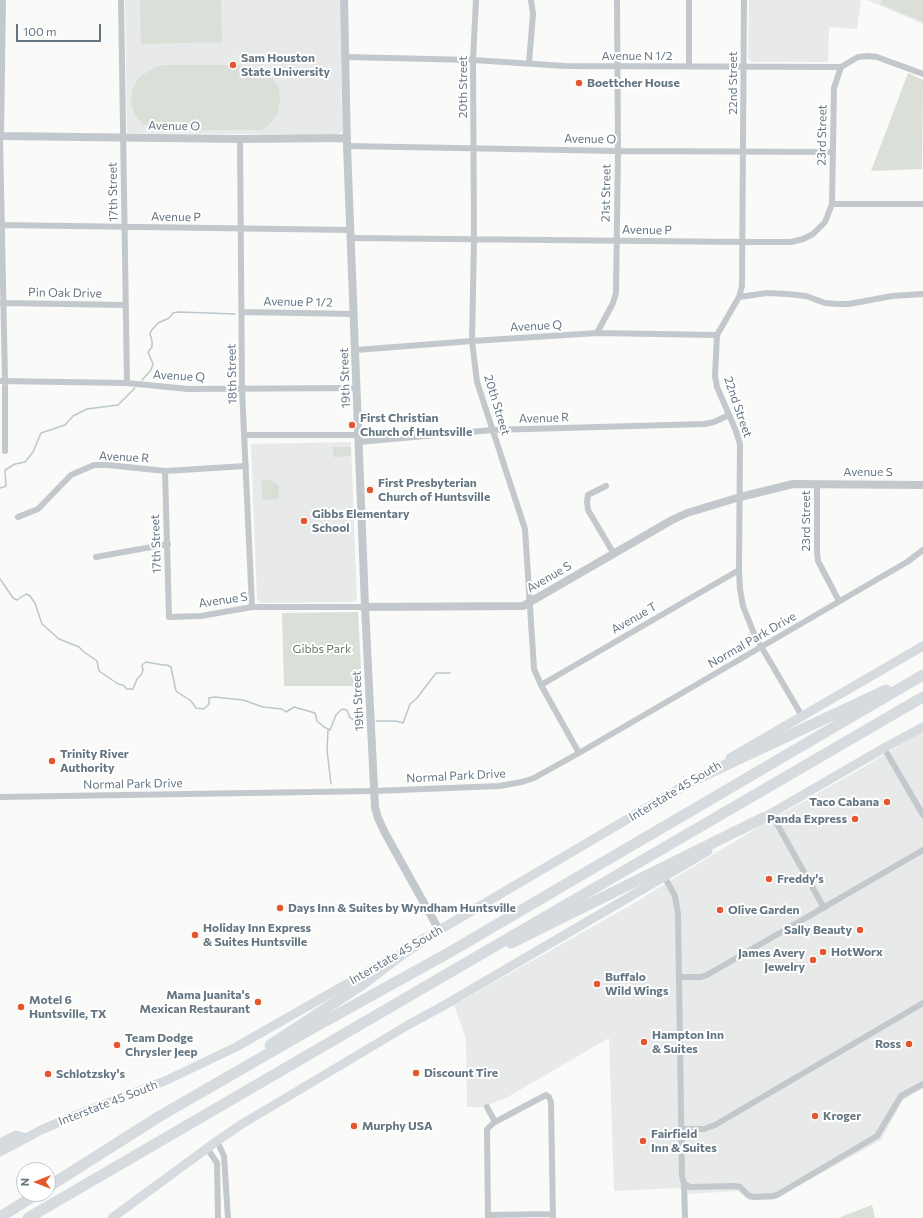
<!DOCTYPE html>
<html>
<head>
<meta charset="utf-8">
<style>
	body { margin:0 }
	#map { position:relative; width:923px; height:1218px; overflow:hidden; background:#fafaf8; font-family:Commissioner,sans-serif }
	canvas { display:block }
	.north { position:absolute; left:16px; top:1162px; width:40px; height:40px; box-sizing:border-box; background:#fff; border:1px solid #c1c8cd; border-radius:50%; rotate:270deg; font-size:11px; font-weight:700; line-height:16px; text-align:center; color:#657683 }
	.north::after { content:''; display:block; margin:auto; width:14px; height:18px; background:#e4572e; clip-path:polygon(50% 0,100% 100%,50% 72%,0 100%) }
	.scale { position:absolute; left:16px; top:24px; width:85px; height:18px; box-sizing:border-box; border:2px solid #657683; border-top:0; padding-left:5px; font-size:12px; line-height:14px; white-space:nowrap; color:#657683; -webkit-text-stroke:3px #fff; paint-order:stroke }
</style>
</head>
<body>
<div id="map">
<canvas width="923" height="1218"></canvas>
<div class="north">N</div>
<div class="scale">100 m</div>
</div>
<script>
const ctx = document.querySelector('canvas').getContext('2d');
ctx.lineJoin = 'round';
function fillPath(path, color) { ctx.fillStyle = color; ctx.fill(path, 'evenodd'); }
const toPath = rows => new Path2D(rows.map(r => 'M' + r).join(''));
function trace(path, color, width, dash) { ctx.strokeStyle = color; ctx.lineWidth = width; ctx.lineCap = dash ? 'butt' : 'round'; ctx.setLineDash(dash || []); ctx.stroke(path); }
function label(font, color, halo, rows, align = 'center') {
  ctx.font = font + ' Commissioner,sans-serif'; ctx.lineWidth = 4; ctx.setLineDash([]); ctx.textBaseline = 'middle'; ctx.strokeStyle = halo; ctx.fillStyle = color; for (const [text, x, y, turn = 0] of rows) {
    ctx.save(); ctx.translate(x, y); ctx.rotate((+turn || 0) * Math.PI / 180); ctx.textAlign = isNaN(turn) ? turn : align; if (halo) ctx.strokeText(text, 0, 0); ctx.fillText(text, 0, 0); ctx.restore();
  }
}
const built = toPath([
	[125,0,340,0,342,132,337,135,129,133,127,131],
	[749,0,861,0,857,29,829,27,828,62,751,62,748,58],
	[867,0,923,0,923,24],
	[351,442,357,599,354,602,261,603,257,600,251,444],
	[923,731,923,1088,903,1100,881,1140,773,1200,748,1200,738,1191,686,1194,679,1188,614,1191,609,1038,506,1098,483,1107,467,1107,466,1039,454,1005,629,906,760,826,857,771]
]);
const green = toPath([
	[140,0,221,0,222,42,141,44],
	[882,0,923,0,923,22,881,4],
	[164,65,239,65,260,68,271,76,279,88,280,99,278,112,270,124,261,130,160,130,150,128,142,123,134,113,131,101,132,91,136,82,142,75,158,66],
	[908,73,923,80,922,169,871,171],
	[333,447,351,447,351,456,333,457],
	[261,480,269,480,279,485,279,499,263,500],
	[358,612,362,686,284,686,282,613],
	[872,1205,875,1218,838,1218]
]);
const stream = toPath([
	[142,380,151,370,153,364,148,352,152,347,152,341,150,334,151,331,158,323,169,318,173,313,179,312,235,314],
	[0,488,6,486,5,470,15,464,25,462,33,452,41,433,65,425,73,416,87,409,118,405,135,388],
	[0,579,13,598,17,600,26,594,30,596,35,603,42,624,59,639,79,647,84,652,97,661,99,671,118,684,123,685,127,689,133,689,137,679,141,675,143,670,142,665,146,662,163,665,167,665,171,667,176,691,191,701,196,708,204,709,209,704,209,698,214,697,243,700,263,707,282,709,286,712,294,707,315,713,317,721,324,727,330,730,336,715,342,709,347,710,350,718,360,722],
	[376,721,396,721,403,723,410,704,417,698,436,673,450,673],
	[328,730,327,750,331,784]
]);
const minor = toPath([
	[121,0,127,383],
	[476,0,473,60,474,239,472,341,477,382,525,529,534,669,541,685,579,753],
	[689,0,689,66],
	[744,0,742,286,739,297,717,335,715,376,717,387,736,431,740,444,739,570,740,589,743,606,755,636,802,716],
	[345,57,473,60,565,66,841,67,858,57,867,56,877,57,923,74],
	[529,63,533,14,531,0],
	[0,136,5,381,5,451],
	[240,139,242,389,252,607],
	[347,146,618,151,833,152],
	[832,204,923,204],
	[0,225,351,230],
	[351,238,743,242,791,242,803,239,813,234,825,222,832,204,834,88,841,67],
	[739,297,767,293,788,294,806,296,825,303,837,304,849,304,892,296,923,294],
	[2,303,126,305],
	[242,312,354,314],
	[597,333,613,303,616,293,618,151,617,0],
	[356,350,472,341,597,333,717,335],
	[0,381,127,383,188,389,357,388],
	[245,435,359,435],
	[359,442,492,430,705,424,714,422,729,415],
	[165,471,169,617,201,616,252,607,365,607],
	[817,484,817,553,818,561,839,601],
	[606,486,588,495,587,502,588,510,614,554],
	[18,517,38,509,71,475,94,465,108,465,165,471,246,466],
	[96,557,168,544],
	[541,685,739,570],
	[884,748,923,815],
	[0,797,374,791,499,786,522,782,534,778,579,753,907,562,923,550],
	[771,813,824,908],
	[664,876,675,896,678,914,682,1176,684,1184,685,1218],
	[679,977,701,977,707,975,923,850],
	[487,1107,495,1122],
	[681,1129,704,1129,715,1125,923,1003],
	[217,1141,224,1156,228,1218],
	[207,1148,217,1163,218,1218],
	[684,1184,690,1187,735,1186,740,1187,748,1195,753,1197,773,1196,777,1195,877,1136,901,1096,923,1084],
	[488,1215,553,1214],
	[488,1218,487,1130,489,1127,495,1122,546,1095,549,1097,551,1102,553,1218]
]);
const tertiary = toPath([
	[344,0,347,146,365,607,375,807,378,818,385,833,439,930],
	[0,136,240,139,347,138],
	[0,136,2,0],
	[365,607,523,606,672,520,687,513,740,497,793,484,923,485]
]);
const secondary = toPath([
	[730,758,923,646],
	[758,821,884,748,923,727],
	[419,942,699,777],
	[0,1143,16,1135,27,1138],
	[0,1152,41,1130,76,1115,165,1081,236,1047,387,961],
	[112,1218,217,1141,242,1124,408,1025,443,1006,708,851]
]);
const motorway = toPath([
	[694,780,886,690],
	[511,943,763,818],
	[270,1045,363,984,401,955,424,939],
	[48,1187,160,1116,304,1033,450,952,923,675],
	[0,1217,37,1194],
	[28,1218,923,697]
]);
const markers = [
	[233,65,4,"#e4572e"],
	[579,83,4,"#e4572e"],
	[352,425,4,"#e4572e"],
	[370,490,4,"#e4572e"],
	[304,521,4,"#e4572e"],
	[52,761,4,"#e4572e"],
	[887,802,4,"#e4572e"],
	[855,819,4,"#e4572e"],
	[769,879,4,"#e4572e"],
	[280,908,4,"#e4572e"],
	[720,910,4,"#e4572e"],
	[860,930,4,"#e4572e"],
	[195,935,4,"#e4572e"],
	[823,952,4,"#e4572e"],
	[813,960,4,"#e4572e"],
	[597,984,4,"#e4572e"],
	[258,1002,4,"#e4572e"],
	[21,1007,4,"#e4572e"],
	[644,1042,4,"#e4572e"],
	[909,1044,4,"#e4572e"],
	[117,1045,4,"#e4572e"],
	[416,1073,4,"#e4572e"],
	[48,1074,4,"#e4572e"],
	[815,1116,4,"#e4572e"],
	[354,1126,4,"#e4572e"],
	[643,1141,4,"#e4572e"]
];
const streetNames = [
	["Avenue N 1/2",637,56],
	["22nd Street",733,83,-90],
	["20th Street",463,87,-90],
	["Avenue O",174,126,1],
	["23rd Street",822,135,-89],
	["Avenue O",590,139,1],
	["17th Street",113,192,-91],
	["21st Street",606,193,-89],
	["Avenue P",176,217,1],
	["Avenue P",647,230,1],
	["Pin Oak Drive",65,293,1],
	["Avenue P 1/2",298,302,1],
	["Avenue Q",536,326,-3],
	["18th Street",232,374,-91],
	["Avenue Q",179,376,3],
	["19th Street",345,378,-92],
	["20th Street",497,405,73],
	["22nd Street",738,407,71],
	["Avenue R",544,418,-2],
	["Avenue R",124,457,3],
	["Avenue S",868,472],
	["23rd Street",806,521,-90],
	["17th Street",156,544,-92],
	["Avenue S",549,577,-30],
	["Avenue S",223,600,-8],
	["Avenue T",634,618,-30],
	["Normal Park Drive",752,640,-30],
	["19th Street",358,701,-93],
	["Normal Park Drive",456,776,-3],
	["Normal Park Drive",133,784,-1],
	["Interstate 45 South",675,791,-31],
	["Interstate 45 South",396,955,-30],
	["Interstate 45 South",108,1103,-21]
];
const poiNames = [
	["Sam Houston",241,58],
	["State University",241,72],
	["Boettcher House",587,83],
	["First Christian",360,418],
	["Church of Huntsville",360,432],
	["First Presbyterian",378,483],
	["Church of Huntsville",378,497],
	["Gibbs Elementary",312,514],
	["School",312,528],
	["Trinity River",60,754],
	["Authority",60,768],
	["Taco Cabana",879,802,"right"],
	["Panda Express",847,819,"right"],
	["Freddy's",777,879],
	["Days Inn & Suites by Wyndham Huntsville",288,908],
	["Olive Garden",728,910],
	["Holiday Inn Express",203,928],
	["& Suites Huntsville",203,942],
	["Sally Beauty",852,930,"right"],
	["HotWorx",831,952],
	["James Avery",805,953,"right"],
	["Jewelry",805,967,"right"],
	["Buffalo",605,977],
	["Wild Wings",605,991],
	["Mama Juanita's",250,995,"right"],
	["Mexican Restaurant",250,1009,"right"],
	["Motel 6",29,1000],
	["Huntsville, TX",29,1014],
	["Hampton Inn",652,1035],
	["& Suites",652,1049],
	["Team Dodge",125,1038],
	["Chrysler Jeep",125,1052],
	["Ross",901,1044,"right"],
	["Discount Tire",424,1073],
	["Schlotzsky's",56,1074],
	["Kroger",823,1116],
	["Murphy USA",362,1126],
	["Fairfield",651,1134],
	["Inn & Suites",651,1148]
];
const parkNames = [
	["Gibbs Park",322,649]
];
fillPath(built, '#e8e9e9');
fillPath(green, '#dadfd7');
trace(stream, '#bbc7cb', 1.5);
trace(minor, '#c3c8cc', 6);
trace(tertiary, '#c3c8cc', 8);
trace(secondary, '#d6dbdf', 9);
trace(motorway, '#d6dbdf', 11);
for (const [x, y, r, color] of markers) { const dot = new Path2D(); dot.arc(x, y, r, 0, 2 * Math.PI); ctx.fillStyle = color; ctx.fill(dot); trace(dot, '#fff', 1.5); }
label('12px', '#657683', '#fff', streetNames);
label('bold 12px', '#657683', '#fff', poiNames, 'left');
label('12px', '#687a64', '#fff', parkNames);
</script>
</body>
</html>
